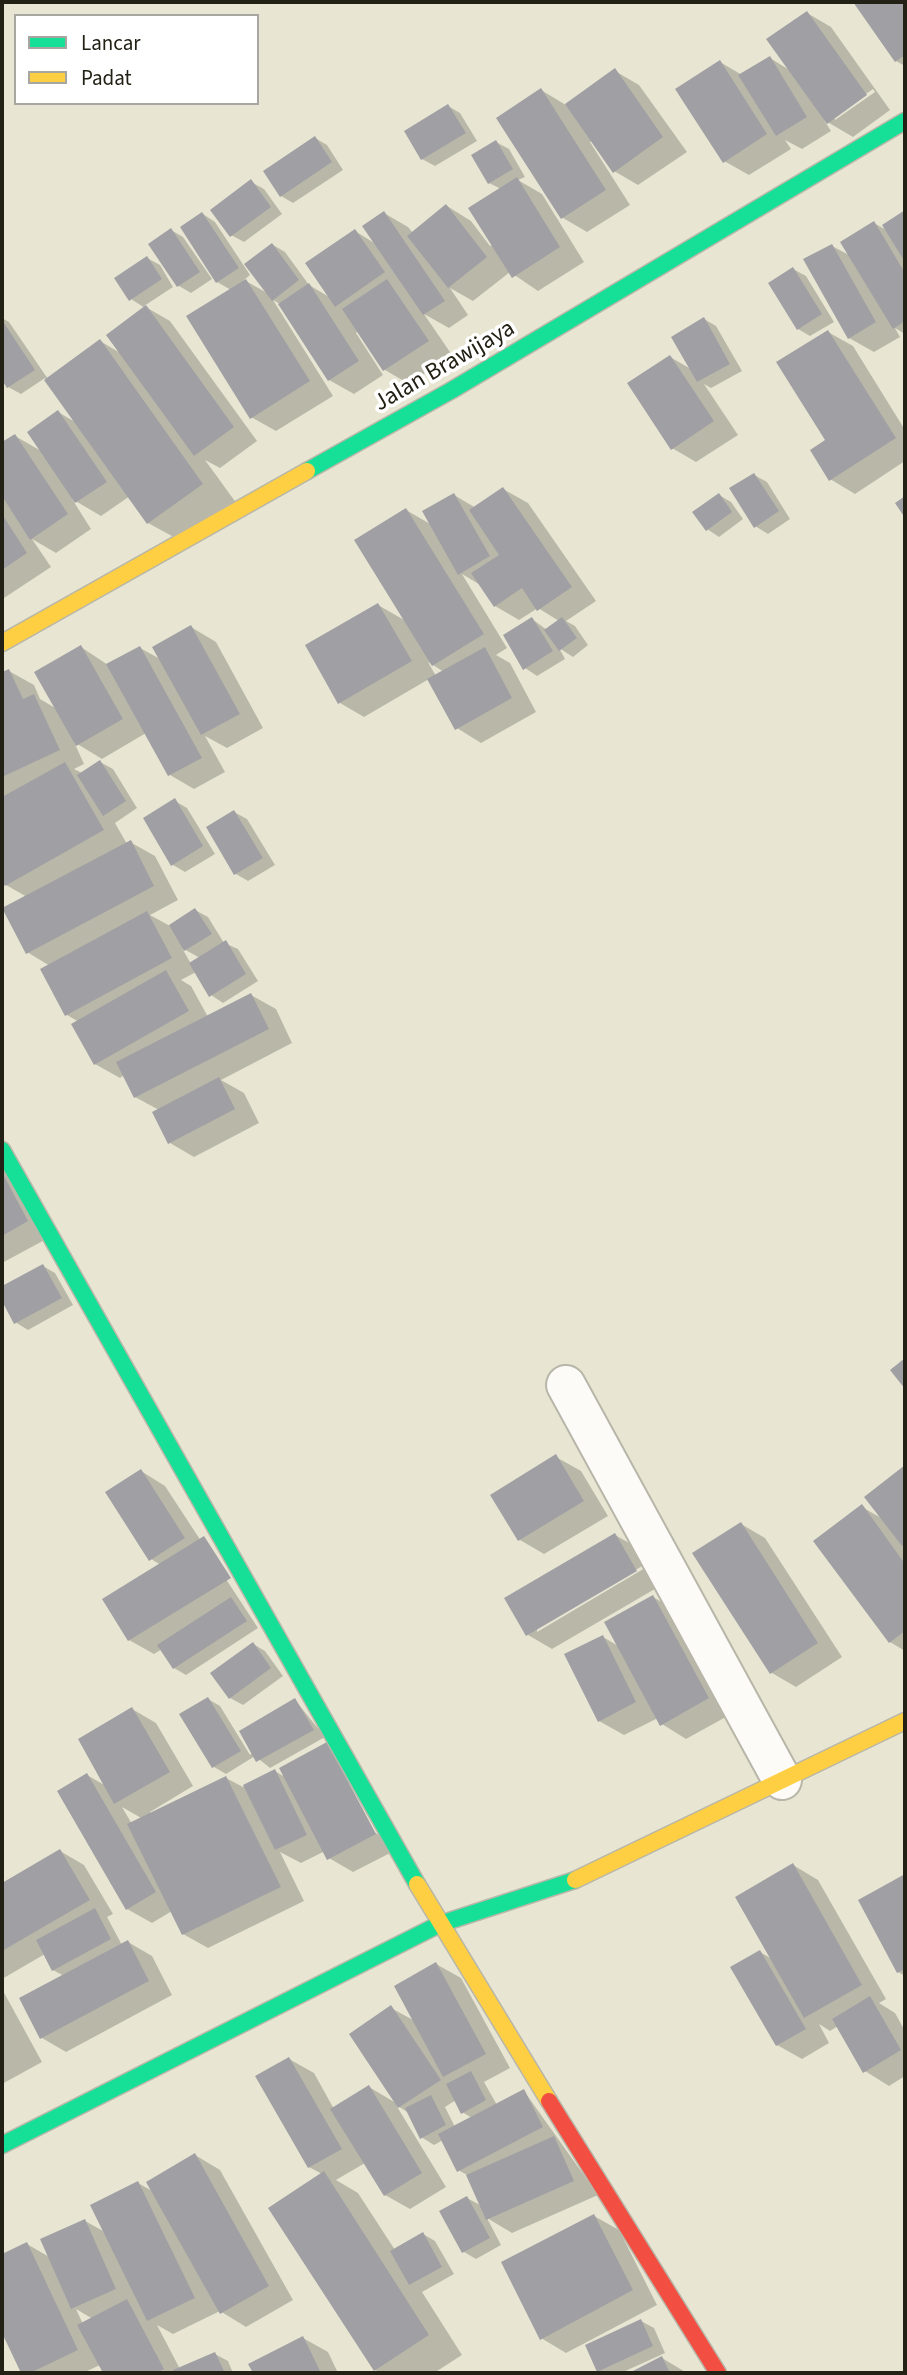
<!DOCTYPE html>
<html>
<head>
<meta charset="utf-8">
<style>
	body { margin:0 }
	#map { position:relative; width:907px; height:2375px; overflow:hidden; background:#e8e6d3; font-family:"Source Sans 3",sans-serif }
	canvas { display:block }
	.frame { position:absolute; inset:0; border:4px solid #232115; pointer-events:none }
	.legend { position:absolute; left:14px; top:14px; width:245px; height:91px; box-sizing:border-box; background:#fff; border:2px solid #a7a6a1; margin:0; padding:9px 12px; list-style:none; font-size:21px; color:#232115 }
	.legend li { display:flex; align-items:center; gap:14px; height:35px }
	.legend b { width:35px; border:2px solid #a7a6a1 }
</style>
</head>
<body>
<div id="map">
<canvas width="907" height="2375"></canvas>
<div class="frame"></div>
<ul class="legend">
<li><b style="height:9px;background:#16e098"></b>Lancar</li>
<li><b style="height:9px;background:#ffcf43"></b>Padat</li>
</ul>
</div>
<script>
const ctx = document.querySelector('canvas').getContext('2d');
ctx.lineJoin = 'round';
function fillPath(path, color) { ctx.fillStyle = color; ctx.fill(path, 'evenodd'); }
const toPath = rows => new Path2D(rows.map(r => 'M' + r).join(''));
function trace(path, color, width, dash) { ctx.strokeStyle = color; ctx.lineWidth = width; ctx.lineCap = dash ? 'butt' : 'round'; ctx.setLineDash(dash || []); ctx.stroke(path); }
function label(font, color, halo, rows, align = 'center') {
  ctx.font = font + ' "Source Sans 3",sans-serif'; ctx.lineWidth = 7; ctx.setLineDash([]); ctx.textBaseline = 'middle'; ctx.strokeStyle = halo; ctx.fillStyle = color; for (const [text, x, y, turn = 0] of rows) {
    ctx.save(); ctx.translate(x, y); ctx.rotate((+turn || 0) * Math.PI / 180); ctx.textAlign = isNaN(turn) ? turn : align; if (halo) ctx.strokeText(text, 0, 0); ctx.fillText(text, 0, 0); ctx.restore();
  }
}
const shadow = toPath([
	[856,2,905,2,905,66,896,61],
	[807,13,831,27,890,110,853,137,824,120,831,131,802,149,785,140,791,149,749,175,724,161,720,62,742,75,770,58,791,71],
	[873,89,875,92,835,120,835,116],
	[615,71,639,85,687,152,638,185,614,171,592,141,590,142,630,205,587,232,563,218,541,90,566,105],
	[448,106,460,113,477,141,435,166,422,159],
	[315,138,327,145,343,170,293,203,281,196],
	[496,142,509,149,525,177,518,180,542,194,584,262,538,291,510,272,473,301,450,288,468,315,449,328,424,314,452,355,409,384,385,370,358,331,356,333,383,375,354,394,329,380,280,304,273,300,333,396,276,431,251,417,231,290,217,282,203,214,215,222,250,275,244,280,269,294,273,245,285,252,309,285,331,298,355,231,376,244,384,213,408,227,413,233,447,206,471,221,490,246,493,244,501,189,489,183],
	[251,182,264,189,282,214,244,242,231,235],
	[905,212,905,334,895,328,900,337,874,352,849,338,832,246,851,256,874,223,888,231,885,225],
	[171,230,183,237,212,279,191,293,179,286],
	[147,258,160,265,173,287,144,306,170,321,257,441,220,468,205,460,237,504,183,542,148,523,130,496,101,516,72,499,91,529,56,553,32,539,51,567,4,598,2,596,2,444,15,436,43,452,58,412,77,423,45,378,21,394,8,387,2,376,2,318,9,322,48,379,100,341,122,354,145,308,131,299],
	[793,269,806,276,834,322,810,336,798,329],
	[704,319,716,326,742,371,711,388,704,384,738,435,696,462,672,448,670,357,691,369],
	[828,332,853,346,905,430,905,461,855,494,830,479],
	[754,475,767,482,790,519,768,534,755,526],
	[503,489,528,503,596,601,566,621,575,626,588,645,573,657,559,648,565,659,537,676,525,668,532,619,547,630,559,621,538,608,519,620,495,606,482,586,462,574,507,648,496,655,510,663,536,712,481,743,457,728,429,679,364,717,340,703,378,605,406,621,406,510,432,525,454,495,476,508],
	[428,662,444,672,436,676],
	[719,495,731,502,743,519,719,537,707,529],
	[191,627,216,642,263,728,227,748,205,736,225,772,194,789,170,775,146,733,102,759,74,742,84,764,74,769,82,773,100,762,113,769,137,808,115,823,127,844,130,842,155,856,178,900,150,915,170,926,195,910,208,917,224,943,238,949,258,981,223,1003,211,995,196,972,181,980,191,986,208,1017,251,995,276,1009,292,1043,221,1080,244,1093,259,1123,194,1157,170,1143,159,1110,135,1097,124,1075,120,1078,95,1064,79,1022,67,1015,50,966,27,952,27,897,6,885,2,877,2,674,9,671,34,685,40,699,57,709,81,647,108,665,140,648,162,660],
	[182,948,200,958,191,964],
	[175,801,187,808,215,854,185,872,173,865],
	[234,812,247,819,275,865,248,881,236,874],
	[2,1156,52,1236,2,1263],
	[43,1266,55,1273,73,1305,28,1330,15,1322,2,1297,2,1288],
	[556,1457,581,1471,608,1516,544,1554,520,1540,492,1495],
	[905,1468,904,1545,905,1651,890,1642,862,1507,883,1519,867,1498],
	[141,1471,165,1486,258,1628,186,1675,174,1668,162,1649,154,1654,129,1640,161,1565,151,1559],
	[741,1524,765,1538,842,1657,796,1687,772,1673],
	[615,1535,640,1549,660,1586,552,1649,528,1635],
	[644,1565,645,1568,537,1632,537,1628],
	[653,1597,677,1611,733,1713,686,1739,662,1724,658,1718,624,1735,599,1721,603,1637,620,1647],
	[253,1644,265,1651,283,1676,243,1705,230,1698],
	[208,1699,220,1706,250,1755,295,1700,325,1737,270,1768,255,1756,226,1774,214,1767],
	[132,1709,156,1723,193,1786,150,1812,151,1814,226,1778,243,1787,275,1771,400,1848,353,1872,329,1858,325,1851,301,1863,280,1852,304,1901,208,1948,183,1934,172,1911,152,1923,127,1909,87,1775,106,1786],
	[122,1807,143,1819,132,1824],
	[60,1851,84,1865,113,1914,107,1917,122,1945,128,1942,152,1956,172,1995,66,2052,42,2038,64,1976,53,1970,45,1954,2,1979,2,1885],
	[793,1865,818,1880,886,1999,879,2003,895,2013,905,2031,905,2076,889,2086,865,2071,838,2026,830,2031,819,2024,829,2043,802,2059,777,2045,760,1952,772,1959],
	[905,1876,905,1976,898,1972,860,1900],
	[436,1964,461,1978,510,2068,484,2082,497,2105,524,2091,598,2195,512,2233,487,2218,501,2245,476,2259,464,2252,467,2198,482,2206,469,2176,458,2170,443,2140,434,2145,421,2137,409,2113,396,2105,446,2187,410,2209,385,2195,365,2163,336,2180,358,2193,395,2250,423,2234,435,2241,454,2274,422,2292,462,2355,434,2373,382,2373,375,2370,322,2174,309,2167,289,2059,314,2073,334,2109,369,2087,396,2103,391,2008,415,2021],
	[456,2100,462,2112,472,2118,455,2127,445,2107],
	[2,1989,42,2062,2,2084],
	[195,2155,220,2170,293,2300,246,2327,220,2311,173,2334,157,2325,180,2369,215,2354,228,2361,233,2373,104,2373,100,2365,83,2373,23,2373,2,2329,2,2256,27,2244,51,2258,85,2221,105,2232,138,2183,154,2192],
	[76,2309,93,2319,83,2324],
	[594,2216,619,2230,657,2305,566,2353,541,2338],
	[641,2321,654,2328,665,2353,621,2373,598,2371],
	[303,2338,328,2352,338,2373,254,2373,250,2364],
	[662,2358,687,2373,632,2373]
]);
const building = toPath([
	[853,2,905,2,905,55,895,62],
	[807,11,867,95,827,124,766,39],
	[770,56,807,117,776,136,738,75],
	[720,60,767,134,723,163,675,89],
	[615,68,663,137,613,173,565,104],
	[541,88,606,190,561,219,496,118],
	[448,104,466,133,421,160,404,131],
	[315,136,332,162,280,197,263,171],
	[496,140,513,169,488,184,471,155],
	[517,177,560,247,512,278,468,208],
	[251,179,271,207,230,237,210,210],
	[446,204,487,257,448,288,407,236],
	[905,210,905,262,882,225],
	[384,211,445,301,423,315,362,226],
	[202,212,239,268,216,283,180,227],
	[874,221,905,273,905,321,893,329,840,242],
	[171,228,200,272,177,287,148,244],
	[355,229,385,272,335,307,305,263],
	[272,243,299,280,272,301,244,264],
	[832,244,876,322,848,339,803,259],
	[147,256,162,279,129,301,114,278],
	[793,267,822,314,797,330,768,283],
	[246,279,310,381,250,419,186,316],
	[387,279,429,341,383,371,342,309],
	[309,283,359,361,328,381,278,304],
	[146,305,234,427,194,456,106,335],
	[704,317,730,364,697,382,671,337],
	[2,320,35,370,7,388,2,380],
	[828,330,896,438,829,481,810,450,825,440,776,362],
	[100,339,203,484,147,524,44,380],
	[670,355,714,421,671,450,627,383],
	[58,410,107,482,75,503,27,432],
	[15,434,68,514,30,540,2,496,2,442],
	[754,473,779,511,754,528,729,488],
	[503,487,572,587,537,611,522,588,494,607,471,573,499,555,469,510],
	[454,493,490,556,458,575,422,511],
	[719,493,732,512,706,531,692,512],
	[905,496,905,518,895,503],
	[406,508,484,634,432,666,354,540],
	[2,514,27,553,2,570],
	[378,603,412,661,338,704,305,645],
	[532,617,553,651,523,670,503,635],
	[562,617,577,638,559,651,544,630],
	[191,625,240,714,201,735,152,647],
	[81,645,123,719,76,746,34,672],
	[140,646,202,758,168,776,106,664],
	[485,647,512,698,455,730,427,679],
	[9,669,23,699,34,694,60,750,2,777,2,672],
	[100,760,126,801,103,816,77,775],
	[65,762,104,830,5,886,2,881,2,797],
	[175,798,203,846,171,866,143,818],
	[234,810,263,858,234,875,206,827],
	[131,840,154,886,26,954,2,908],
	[195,908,212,934,184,951,169,925],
	[147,911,172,958,65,1016,40,969],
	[226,940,246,974,209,997,189,963],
	[166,970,189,1011,94,1065,71,1024],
	[251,993,269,1029,134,1098,116,1062],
	[219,1077,235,1109,168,1144,152,1112],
	[2,1172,28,1221,2,1236],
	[43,1264,62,1298,14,1324,2,1301,2,1286],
	[905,1358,905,1389,890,1370],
	[556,1454,584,1501,518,1541,490,1495],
	[905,1465,905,1543,902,1546,864,1497],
	[141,1469,185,1538,149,1561,105,1492],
	[862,1504,905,1564,905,1631,889,1643,813,1541],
	[741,1522,818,1643,770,1674,692,1553],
	[615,1533,637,1571,526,1636,504,1598],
	[204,1536,231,1578,128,1641,102,1599],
	[653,1595,709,1698,660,1726,604,1622],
	[231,1597,247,1621,173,1669,157,1645],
	[603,1635,636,1702,598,1722,564,1654],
	[253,1642,271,1668,229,1699,210,1673],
	[208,1697,241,1751,212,1768,179,1714],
	[295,1698,314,1730,256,1762,239,1731],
	[132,1707,170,1772,114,1804,78,1739],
	[327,1742,376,1834,327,1860,279,1768],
	[275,1769,307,1835,275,1850,243,1785],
	[87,1773,156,1892,126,1910,57,1791],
	[226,1776,281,1887,182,1935,127,1824],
	[60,1849,90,1900,2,1951,2,1883],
	[793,1863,862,1985,804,2018,735,1897],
	[905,1874,905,1969,897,1973,858,1900],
	[95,1908,111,1939,52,1971,36,1940],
	[128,1940,149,1981,40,2039,19,1998],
	[760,1950,806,2029,776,2046,730,1967],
	[436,1962,486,2054,443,2077,394,1986],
	[870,1996,901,2050,863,2073,832,2019],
	[391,2005,441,2080,398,2108,349,2034],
	[289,2057,342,2149,308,2168,255,2076],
	[471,2071,486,2100,461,2114,446,2084],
	[369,2085,422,2173,384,2196,330,2109],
	[524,2089,543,2127,457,2172,438,2134],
	[431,2095,446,2125,420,2139,405,2108],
	[554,2136,574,2181,486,2220,466,2175],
	[195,2153,269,2286,220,2314,146,2182],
	[324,2171,429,2335,374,2371,268,2208],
	[138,2181,195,2298,147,2321,90,2205],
	[467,2196,490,2238,462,2253,439,2211],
	[594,2214,633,2290,540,2340,501,2262],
	[85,2219,116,2289,71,2309,40,2239],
	[423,2232,442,2267,409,2285,390,2251],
	[27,2242,78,2350,30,2373,21,2373,2,2333,2,2254],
	[127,2299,164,2369,156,2373,103,2373,77,2325],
	[641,2319,653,2346,597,2372,585,2345],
	[303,2336,321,2373,253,2373,248,2364],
	[215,2352,225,2373,174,2373,173,2370],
	[662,2356,670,2373,629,2373]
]);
const street = toPath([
	[566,1385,782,1780]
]);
const fast = toPath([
	[307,471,452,390,905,121],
	[2,1150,417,1884],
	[2,2145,440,1924,575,1880]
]);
const slow = toPath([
	[2,643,307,471],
	[575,1880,905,1721],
	[417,1884,549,2101]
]);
const jam = toPath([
	[549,2101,718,2373]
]);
const streetNames = [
	["Jalan Brawijaya",445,367,-30]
];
fillPath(shadow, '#0003');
fillPath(building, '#a09fa3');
trace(street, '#b8b6a8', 42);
trace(fast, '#b8b6a8', 19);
trace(slow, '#b8b6a8', 19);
trace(jam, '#b8b6a8', 19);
trace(street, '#fcfbf8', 38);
trace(fast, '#16e098', 16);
trace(slow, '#ffcf43', 16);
trace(jam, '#f24e42', 16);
label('24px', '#232115', '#fff', streetNames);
</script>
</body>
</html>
